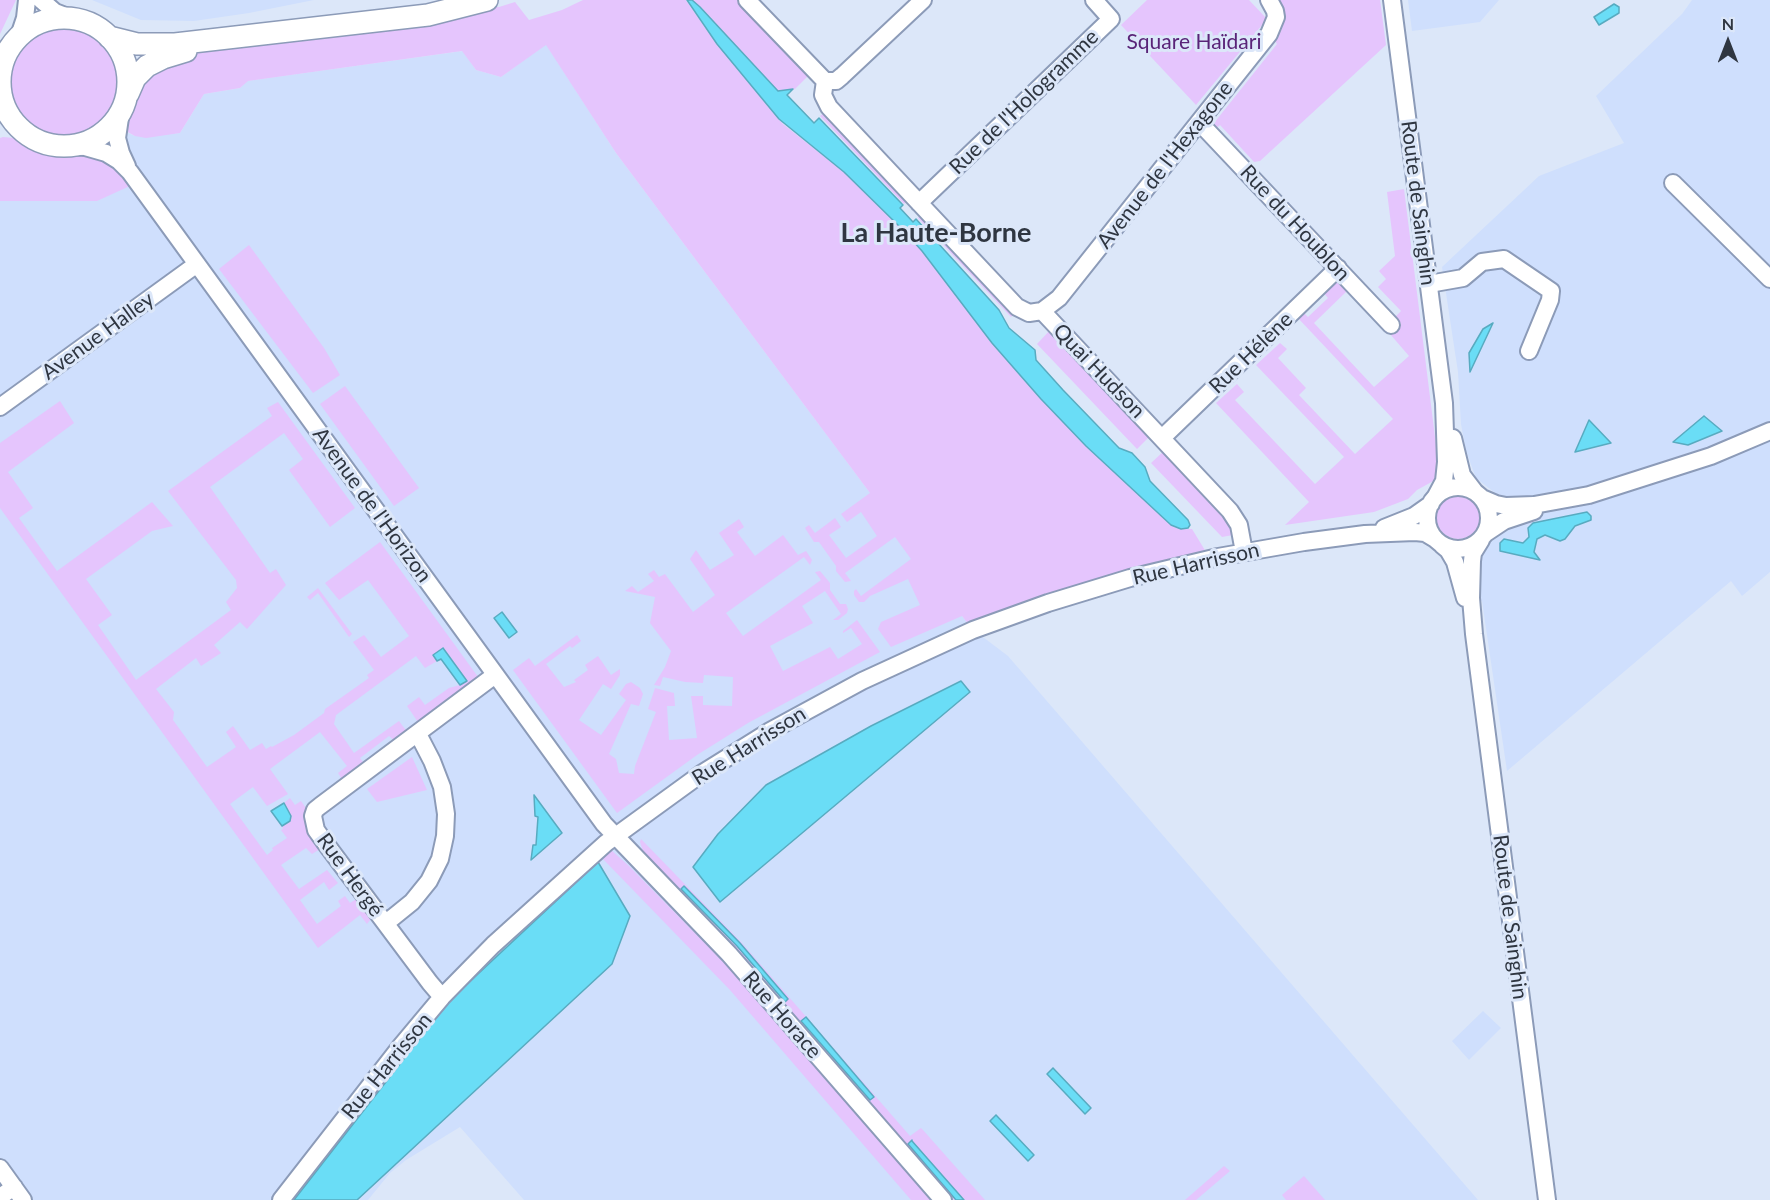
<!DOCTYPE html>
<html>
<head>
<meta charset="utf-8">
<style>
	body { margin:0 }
	#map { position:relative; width:1770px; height:1200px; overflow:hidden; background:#dce7f9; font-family:Lato,sans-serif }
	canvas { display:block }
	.north { position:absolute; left:1698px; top:12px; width:60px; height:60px; -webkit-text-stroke:4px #dce7f9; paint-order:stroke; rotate:0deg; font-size:16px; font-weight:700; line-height:24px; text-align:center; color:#2f3641 }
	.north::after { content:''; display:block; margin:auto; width:21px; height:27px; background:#2f3641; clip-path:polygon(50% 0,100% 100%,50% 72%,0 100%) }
</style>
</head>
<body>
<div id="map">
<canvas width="1770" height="1200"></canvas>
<div class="north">N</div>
</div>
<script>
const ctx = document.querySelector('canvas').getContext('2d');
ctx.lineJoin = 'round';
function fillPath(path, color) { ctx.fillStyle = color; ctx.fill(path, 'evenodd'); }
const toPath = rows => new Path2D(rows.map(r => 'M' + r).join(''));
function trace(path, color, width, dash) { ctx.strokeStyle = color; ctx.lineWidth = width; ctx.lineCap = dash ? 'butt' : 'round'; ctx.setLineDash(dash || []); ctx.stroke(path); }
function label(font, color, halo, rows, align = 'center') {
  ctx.font = font + ' Lato,sans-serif'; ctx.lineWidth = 6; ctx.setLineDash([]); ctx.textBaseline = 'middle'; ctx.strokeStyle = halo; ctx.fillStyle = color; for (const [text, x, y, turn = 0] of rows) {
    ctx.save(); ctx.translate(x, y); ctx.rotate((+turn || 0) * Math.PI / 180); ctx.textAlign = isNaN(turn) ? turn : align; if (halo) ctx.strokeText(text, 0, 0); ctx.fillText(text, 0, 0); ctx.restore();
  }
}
const built = toPath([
	[92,0,314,0,249,13,194,21,141,20],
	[1408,0,1499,0,1480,22,1412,31],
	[1692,0,1770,0,1770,572,1742,596,1731,581,1507,771,1482,601,1477,602,1477,553,1500,516,1499,496,1476,478,1466,451,1461,424,1458,372,1442,267,1539,176,1624,143,1596,96,1682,14],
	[546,44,616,153,971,628,1008,656,1478,1200,524,1200,460,1127,406,1160,390,1173,368,1200,0,1200,0,201,97,201,123,138,128,133,135,136,180,133,204,94,240,88,247,81,463,51,476,70,501,77],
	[1483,1011,1501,1028,1469,1060,1452,1041]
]);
const green = toPath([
	[0,0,16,0,0,34],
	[583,0,686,0,711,36,783,124,844,172,902,229,922,251,1041,399,1086,446,1171,525,1181,529,1192,529,1214,565,1109,580,971,628,962,616,891,647,878,629,881,622,920,605,908,579,870,596,864,602,859,602,854,595,854,591,856,589,861,596,911,559,895,537,845,573,851,581,845,582,836,571,836,566,819,542,814,542,805,528,809,525,815,533,835,518,841,527,829,535,846,558,877,536,861,512,847,522,841,514,870,493,616,153,546,45,501,77,476,70,462,51,248,81,240,88,204,94,180,133,146,138,135,136,122,129,137,85,166,61,211,50,478,7,499,7,515,2,529,20,562,10],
	[692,0,747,0,814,70,795,89,782,92,778,91],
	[1147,0,1249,0,1267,19,1196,105,1121,25],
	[1280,0,1380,0,1386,45,1260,161,1254,162,1220,125,1213,131,1210,128,1277,44,1275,41,1282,29,1284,18],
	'7 82a57 57 0 1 1 114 0a57 57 0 1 1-114 0Z',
	[825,112,907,200,904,204,820,116],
	[3,137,14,138,33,147,50,152,78,153,108,160,132,185,97,201,0,201,0,138],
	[1404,189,1438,461,1437,479,1417,490,1408,499,1374,512,1285,525,1309,502,1216,403,1237,384,1244,392,1235,400,1315,484,1344,457,1256,365,1280,343,1287,349,1278,358,1306,388,1299,395,1355,454,1393,419,1297,317,1302,311,1308,317,1328,298,1323,292,1336,279,1347,291,1314,323,1374,387,1409,356,1390,334,1401,324,1395,317,1401,311,1378,287,1386,279,1379,271,1395,256,1387,192],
	[921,214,1015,313,1011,317,918,218],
	[249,245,324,348,340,375,313,393,219,269],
	[1051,329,1151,435,1137,449,1037,344],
	[345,386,419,488,394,506,320,404],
	[60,401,74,423,8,472,33,508,19,518,57,571,152,502,173,526,152,531,86,579,112,615,98,625,136,680,231,610,226,602,237,588,236,580,168,491,272,416,267,408,278,402,355,508,330,527,289,470,303,459,284,433,210,487,270,573,276,569,286,585,247,629,240,622,214,645,221,653,201,666,196,658,156,689,174,712,173,720,207,767,236,747,226,732,233,726,250,750,262,743,266,749,271,746,272,747,294,735,324,713,325,709,369,678,367,675,374,670,353,642,364,635,381,657,409,636,368,580,339,600,325,583,380,542,481,681,420,725,407,706,419,697,425,705,449,688,460,685,443,648,433,655,437,661,425,668,416,656,336,715,334,724,354,753,399,721,408,733,396,742,389,736,360,758,365,765,343,781,338,773,347,766,320,732,270,769,288,794,267,806,253,787,230,804,267,855,273,850,272,848,287,838,281,830,283,829,282,826,290,821,290,817,284,803,290,798,295,805,301,801,308,811,306,827,320,849,312,854,306,848,281,865,299,889,327,870,338,883,329,890,324,882,300,900,317,924,341,906,338,901,345,896,350,903,358,898,373,916,367,924,360,915,318,948,0,508,0,443],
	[1165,450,1228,518,1233,535,1222,537,1151,463],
	'1436 517a22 22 0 1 1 44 0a22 22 0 1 1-44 0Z',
	[739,519,744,527,737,532,755,556,783,535,798,555,806,551,812,560,810,565,804,557,726,613,743,636,821,580,815,572,820,571,830,583,830,590,840,604,846,604,848,609,847,613,838,620,833,620,841,614,825,591,802,606,813,623,770,646,783,671,830,647,838,659,862,644,851,628,843,633,843,631,857,620,880,652,748,723,697,755,617,813,513,670,529,658,535,666,577,635,581,641,572,648,570,646,546,664,564,687,576,682,574,680,588,670,585,665,598,656,611,675,620,669,620,675,611,689,603,684,579,720,601,735,626,700,619,694,626,684,631,682,640,688,643,694,639,706,631,704,609,754,616,759,619,773,634,774,635,766,656,712,648,709,655,688,674,693,675,706,667,706,669,740,697,738,691,696,703,696,703,705,732,706,733,677,704,675,703,683,685,682,663,677,660,686,654,685,665,667,671,651,650,623,655,597,625,591,632,586,638,592,654,581,648,574,654,570,659,577,665,574,693,612,715,595,690,559,696,550,710,570,734,555,719,533],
	[318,588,352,634,349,637,318,593,310,600,307,597],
	[412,757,427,790,377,802,367,789],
	[641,839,741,942,910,1136,921,1128,923,1130,985,1200,953,1200,736,949,644,854,640,842],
	[611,850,629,866,741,980,931,1200,911,1200,730,990,602,858],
	[1224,1166,1230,1171,1196,1200,1185,1200],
	[1304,1176,1325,1200,1286,1200,1282,1195]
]);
const water = toPath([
	[687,0,692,0,700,7,778,91,793,89,787,95,814,123,819,118,903,205,900,208,913,222,916,219,999,310,1009,328,1035,350,1036,360,1063,390,1119,448,1132,453,1145,467,1150,481,1188,520,1190,525,1188,528,1181,529,1171,525,1086,446,1041,399,992,343,922,251,902,229,844,172,779,119,717,44,687,0],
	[1614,4,1619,7,1619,13,1599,25,1594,17,1614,4],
	[1493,323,1470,372,1469,353,1483,329,1493,323],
	[1704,416,1722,431,1688,445,1673,442,1704,416],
	[1589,420,1611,443,1575,452,1589,420],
	[1587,512,1591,516,1591,520,1575,526,1565,539,1560,541,1545,535,1537,539,1534,552,1540,560,1500,551,1500,543,1504,539,1523,543,1529,537,1528,528,1533,523,1587,512],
	[502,612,517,632,509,638,494,618,502,612],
	[443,648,467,681,460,685,441,659,437,661,433,655,443,648],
	[961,681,970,692,720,902,693,867,718,834,766,785,871,726,961,681],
	[534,795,562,833,531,860,533,845,536,845,538,817,535,816,534,795],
	[284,803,291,816,290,821,282,826,271,811,284,803],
	[598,862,630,916,612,964,357,1200,294,1200,449,1001,598,862],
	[684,886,740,943,788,999,785,1002,737,946,681,889,684,886],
	[806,1017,874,1097,870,1100,801,1021,806,1017],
	[1053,1068,1091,1108,1085,1114,1047,1074,1053,1068],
	[996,1115,1034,1155,1028,1161,990,1121,996,1115],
	[912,1140,912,1141,964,1200,956,1200,908,1144,912,1140]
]);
const minor = toPath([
	[41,0,55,12,73,19],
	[747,0,825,81,823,95,829,107,1017,307,1029,313,1042,311,1230,511,1239,525,1244,552],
	[1392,0,1444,403,1446,462,1444,481,1436,496],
	[18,39,25,18,27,0],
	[825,81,836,81,842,76,923,0],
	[121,111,117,138,121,153,127,166],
	[1199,122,1391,325],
	[69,146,85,147,106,153,119,161,130,172,604,824,729,954,943,1200],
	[1673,183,1770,279],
	[919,203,1111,19,1094,0],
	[1429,284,1463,278,1482,262,1504,259,1551,291,1550,300,1529,351],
	[1042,311,1059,298,1269,34,1276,17,1275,11,1269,0],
	[0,407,197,264],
	[1163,437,1338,268],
	[1453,438,1462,475,1475,492],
	'1427 518a31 31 0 1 1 62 0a31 31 0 1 1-62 0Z',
	[1482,498,1496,504,1506,506,1534,505,1589,495,1711,456,1770,431],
	[1384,528,1414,516,1431,504],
	[1486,533,1504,521,1534,511],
	[1481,540,1473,553,1472,561,1471,598,1474,634,1547,1200],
	[1442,545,1448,550,1455,562,1465,598],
	[386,923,412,902,429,881,440,859,445,836,446,814,442,787,432,761,418,734],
	[442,997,430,983,329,848,316,830,313,816,315,810,320,806,495,675],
	[0,1168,23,1200],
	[0,1197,14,1187],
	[281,1200,401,1046,442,997,493,945,606,843,701,774,770,731,862,681,973,630,1048,603,1130,578,1218,557,1304,542,1365,534,1415,532,1425,533,1435,539]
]);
const major = toPath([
	'0 82a64 64 0 1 1 128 0a64 64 0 1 1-128 0Z',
	[109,37,137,44,175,44,428,15,487,0],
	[128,94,135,78,147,66,163,58,186,51]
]);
const parkNames = [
	["Square Haïdari",1194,42]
];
const streetNames = [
	["Rue de l'Hologramme",1024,102,-44],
	["Avenue de l'Hexagone",1165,165,-52],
	["Route de Sainghin",1418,203,83],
	["Rue du Houblon",1295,223,47],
	["Avenue Halley",98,336,-36],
	["Rue Hélène",1251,353,-44],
	["Quai Hudson",1099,371,46],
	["Avenue de l'Horizon",372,505,54],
	["Rue Harrisson",1196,564,-13],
	["Rue Harrisson",749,746,-32],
	["Rue Hergé",350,875,54],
	["Route de Sainghin",1510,917,83],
	["Rue Horace",782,1015,49],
	["Rue Harrisson",387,1066,-51]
];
const districtNames = [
	["La Haute-Borne",936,233]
];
fillPath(built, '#cfdffd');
fillPath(green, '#e5c5fd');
fillPath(water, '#6addf6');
trace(water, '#58abc0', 1.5);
trace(minor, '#8c9bb8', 20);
trace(major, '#8c9bb8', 24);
trace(minor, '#fff', 16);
trace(major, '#fff', 21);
label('21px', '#592478', '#dce7f9', parkNames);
label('21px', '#2f3641', '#dce7f9', streetNames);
label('bold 27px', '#2f3641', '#dce7f9', districtNames);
</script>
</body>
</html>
